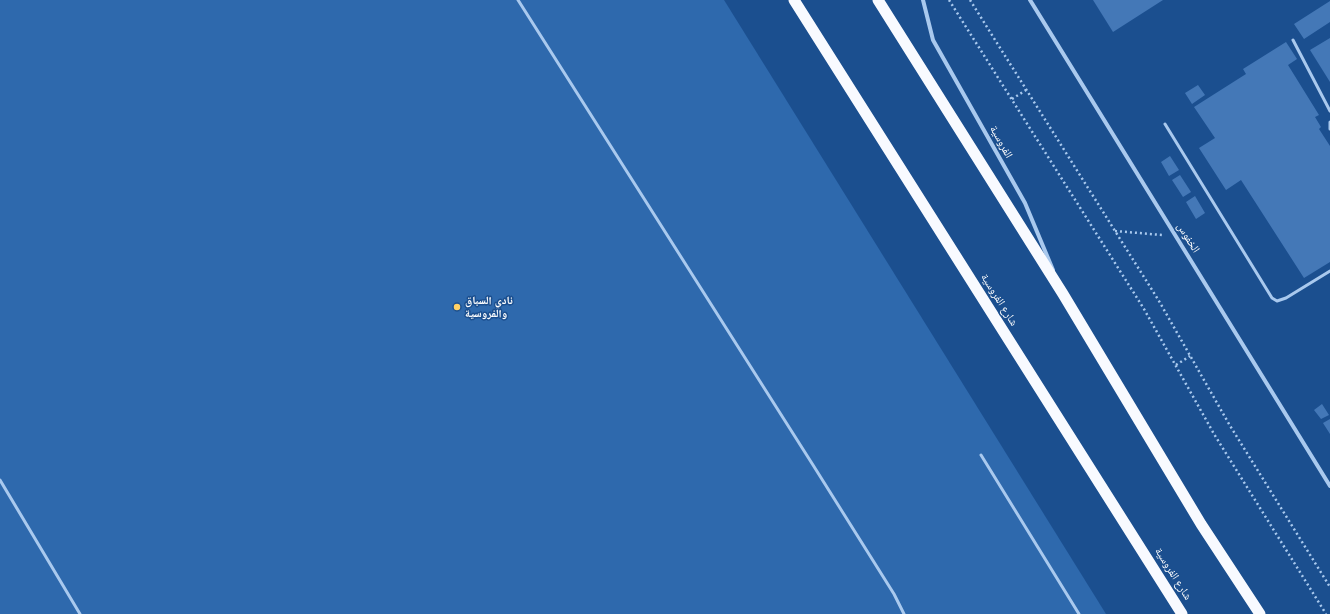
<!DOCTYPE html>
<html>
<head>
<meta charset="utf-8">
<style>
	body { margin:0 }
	canvas { display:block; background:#1b4f8f }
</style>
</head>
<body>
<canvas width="1330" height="614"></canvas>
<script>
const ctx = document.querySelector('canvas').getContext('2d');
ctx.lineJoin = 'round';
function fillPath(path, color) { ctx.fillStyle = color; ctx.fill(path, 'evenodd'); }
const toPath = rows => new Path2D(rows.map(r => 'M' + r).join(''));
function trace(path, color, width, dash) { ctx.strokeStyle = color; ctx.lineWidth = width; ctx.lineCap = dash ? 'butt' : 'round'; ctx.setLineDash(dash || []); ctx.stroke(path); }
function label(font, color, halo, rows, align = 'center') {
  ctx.font = font + ' Helvetica,"Noto Naskh Arabic",sans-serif'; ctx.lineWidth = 3; ctx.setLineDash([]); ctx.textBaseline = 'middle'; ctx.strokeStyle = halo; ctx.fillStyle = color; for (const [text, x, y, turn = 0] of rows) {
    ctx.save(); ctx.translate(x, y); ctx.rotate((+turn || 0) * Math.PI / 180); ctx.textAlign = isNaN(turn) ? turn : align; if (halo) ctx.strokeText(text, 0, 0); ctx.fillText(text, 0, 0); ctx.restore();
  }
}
const green = toPath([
	[0,0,724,0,1106,614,0,614]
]);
const building = toPath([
	[1093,0,1163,0,1113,32],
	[1330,1,1330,22,1304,39,1294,24],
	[1330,38,1330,82,1310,50],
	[1286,42,1297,59,1288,65,1319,115,1315,117,1321,127,1319,129,1330,146,1330,262,1304,278,1241,180,1226,190,1199,148,1215,138,1194,107,1246,74,1243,69],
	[1198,85,1205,95,1192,104,1185,93],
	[1170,156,1179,170,1169,176,1161,162],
	[1180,175,1191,192,1183,197,1172,180],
	[1195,196,1205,213,1196,219,1186,202],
	[1322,404,1329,415,1321,419,1314,410],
	[1330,419,1330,434,1323,423]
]);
const path = toPath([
	[949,0,1144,309,1214,434,1326,614],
	[970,0,1159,301,1229,424,1330,587],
	[1012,99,1026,90],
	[1115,231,1162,235],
	[1176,365,1190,356]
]);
const service = toPath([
	[518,0,813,465,894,594,904,614],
	[1293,40,1330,111],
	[1330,122,1330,129],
	[1165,124,1272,298,1277,301,1286,298,1330,271],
	[981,455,1079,614],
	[0,480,80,614]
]);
const minor = toPath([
	[923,0,933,40,1025,203,1053,270],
	[1030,0,1330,486]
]);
const trunk = toPath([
	[794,0,1182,614],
	[878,0,1063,294,1201,524,1260,614]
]);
const markers = [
	[457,307,4,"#ffd166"]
];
const streetNames = [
	["الفروسية",1001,142,61],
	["الخفوس",1188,238,58],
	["شارع الفروسية",999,300,58],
	["شارع الفروسية",1173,574,58]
];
const poiNames = [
	["نادي السباق",465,301],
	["والفروسية",465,314]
];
fillPath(green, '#2e69ad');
fillPath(building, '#4478b7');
trace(path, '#a9c9ee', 2.5, [2, 3]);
trace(service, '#a9c9ee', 3);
trace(minor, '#a9c9ee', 4);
trace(trunk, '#f8faff', 11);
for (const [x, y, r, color] of markers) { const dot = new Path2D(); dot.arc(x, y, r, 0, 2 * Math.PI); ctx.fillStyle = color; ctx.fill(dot); trace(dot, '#1b4f8f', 1.5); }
label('11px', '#fff', '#1b4f8f', streetNames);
label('bold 11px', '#fff', '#1b4f8f', poiNames, 'left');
</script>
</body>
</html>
